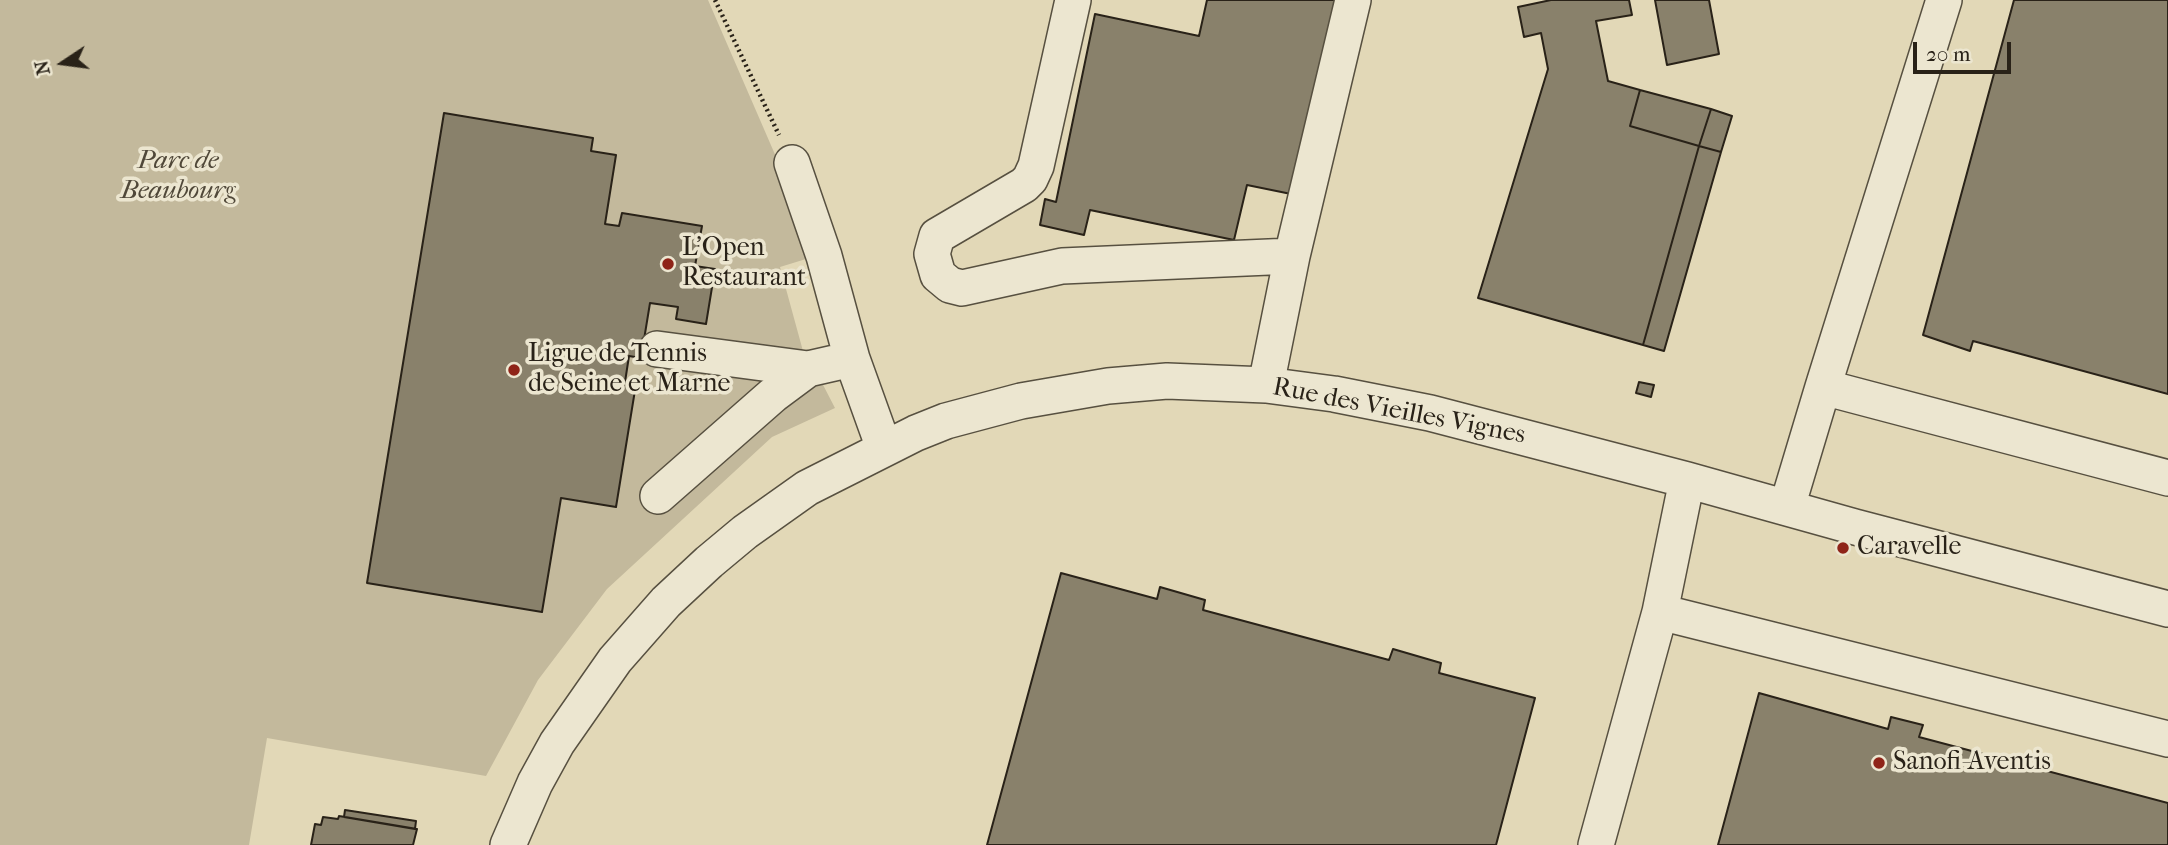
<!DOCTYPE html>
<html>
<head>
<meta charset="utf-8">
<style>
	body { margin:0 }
	#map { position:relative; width:2168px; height:845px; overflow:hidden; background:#e2d8b7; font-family:"IM FELL French Canon",serif }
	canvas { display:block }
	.north { position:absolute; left:28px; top:28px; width:70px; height:70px; -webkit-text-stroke:5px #ece6d0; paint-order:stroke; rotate:257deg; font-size:19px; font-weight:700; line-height:28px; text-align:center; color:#292218 }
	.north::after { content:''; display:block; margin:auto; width:24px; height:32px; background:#292218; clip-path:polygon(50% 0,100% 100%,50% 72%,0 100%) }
	.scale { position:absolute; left:1913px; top:42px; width:98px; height:32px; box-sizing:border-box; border:4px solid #292218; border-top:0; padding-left:9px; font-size:21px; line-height:24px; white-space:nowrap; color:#292218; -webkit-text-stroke:5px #ece6d0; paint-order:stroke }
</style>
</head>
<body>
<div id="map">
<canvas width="2168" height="845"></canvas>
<div class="north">N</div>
<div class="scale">20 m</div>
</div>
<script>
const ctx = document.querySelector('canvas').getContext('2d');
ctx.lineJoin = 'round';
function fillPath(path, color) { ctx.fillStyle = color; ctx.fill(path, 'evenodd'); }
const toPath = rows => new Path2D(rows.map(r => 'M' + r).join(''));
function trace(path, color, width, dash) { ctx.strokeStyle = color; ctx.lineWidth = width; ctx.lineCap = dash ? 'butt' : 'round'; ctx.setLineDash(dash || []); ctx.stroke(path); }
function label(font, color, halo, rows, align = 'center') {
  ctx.font = font + ' "IM FELL French Canon",serif'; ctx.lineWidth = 7; ctx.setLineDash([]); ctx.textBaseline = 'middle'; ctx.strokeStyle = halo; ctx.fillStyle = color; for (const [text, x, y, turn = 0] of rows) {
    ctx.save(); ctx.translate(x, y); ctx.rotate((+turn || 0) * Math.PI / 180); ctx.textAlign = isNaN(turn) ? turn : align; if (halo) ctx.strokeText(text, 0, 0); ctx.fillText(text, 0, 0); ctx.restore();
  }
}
const green = toPath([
	[0,0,708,0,780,166,806,259,780,267,812,384,821,381,835,408,772,437,607,589,538,680,486,776,267,738,249,845,0,845]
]);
const building = toPath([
	[1207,0,1343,0,1296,195,1247,185,1234,240,1090,210,1084,235,1040,225,1045,199,1056,202,1095,14,1199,36,1207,0],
	[1551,0,1629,0,1632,15,1596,21,1608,81,1640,90,1630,126,1699,146,1643,345,1478,298,1548,69,1541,33,1524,37,1518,7,1551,0],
	[1655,0,1709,0,1719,54,1667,65,1655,0],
	[2014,0,2168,0,2168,394,1973,341,1970,351,1923,335,2014,0],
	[1640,90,1711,109,1699,146,1630,126,1640,90],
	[1711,109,1732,116,1721,152,1699,146,1711,109],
	[444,113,593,138,591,151,616,155,605,224,619,226,622,213,702,226,695,266,715,269,706,324,676,319,678,307,650,303,641,358,629,356,625,382,636,384,616,507,561,498,542,612,367,583,444,113],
	[1699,146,1721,152,1664,351,1643,345,1699,146],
	[1639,382,1654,385,1651,397,1636,393,1639,382],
	[1061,573,1157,599,1160,587,1205,600,1203,610,1389,660,1393,649,1441,663,1439,673,1535,698,1496,845,987,845,1061,573],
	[1759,693,1888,729,1891,717,1923,725,1919,737,2168,803,2168,845,1718,845,1759,693],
	[345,810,416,821,415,829,344,817,345,810],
	[339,816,417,829,413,845,311,845,315,824,321,825,323,817,338,819,339,816]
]);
const path = toPath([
	[715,0,779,135]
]);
const minor = toPath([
	[1073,0,1036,166,1030,179,1024,185,937,236,932,254,938,275,950,285,962,288,1062,266,1292,256],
	[792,163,824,256,852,359,884,448],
	[657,349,808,369],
	[1266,385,1292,256,1353,0],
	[1823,387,2168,478],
	[658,496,773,395,808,369,852,359],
	[1787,507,1823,387,1944,0],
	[1660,612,2168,739],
	[508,845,535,783,557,743,615,660,666,602,709,562,745,532,807,488,916,433,946,421,1021,401,1108,386,1167,381,1266,385,1334,394,1430,413,1687,480,1855,527,2168,609],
	[1596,845,1660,612,1687,480]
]);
const markers = [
	[668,264,7,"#8f2418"],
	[514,370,7,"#8f2418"],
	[1843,548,7,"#8f2418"],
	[1879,763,7,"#8f2418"]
];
const parkNames = [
	["Parc de",178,162],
	["Beaubourg",178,192]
];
const poiNames = [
	["L'Open",682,249],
	["Restaurant",682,279],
	["Ligue de Tennis",528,355],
	["de Seine et Marne",528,385],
	["Caravelle",1857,548],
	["Sanofi-Aventis",1893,763]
];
const streetNames = [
	["Rue des Vieilles Vignes",1399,412,11]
];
fillPath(green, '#c3b99c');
fillPath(building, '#89816b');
trace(building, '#292218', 2);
trace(minor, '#575040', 38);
trace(path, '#292218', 4.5, [2, 3.5]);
trace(minor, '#ece6d0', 35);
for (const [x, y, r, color] of markers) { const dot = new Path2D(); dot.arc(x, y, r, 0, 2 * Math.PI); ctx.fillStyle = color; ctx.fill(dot); trace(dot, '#ece6d0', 2.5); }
label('italic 26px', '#504839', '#ece6d0', parkNames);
label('26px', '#292218', '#ece6d0', poiNames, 'left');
label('26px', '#292218', '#ece6d0', streetNames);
</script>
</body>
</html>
